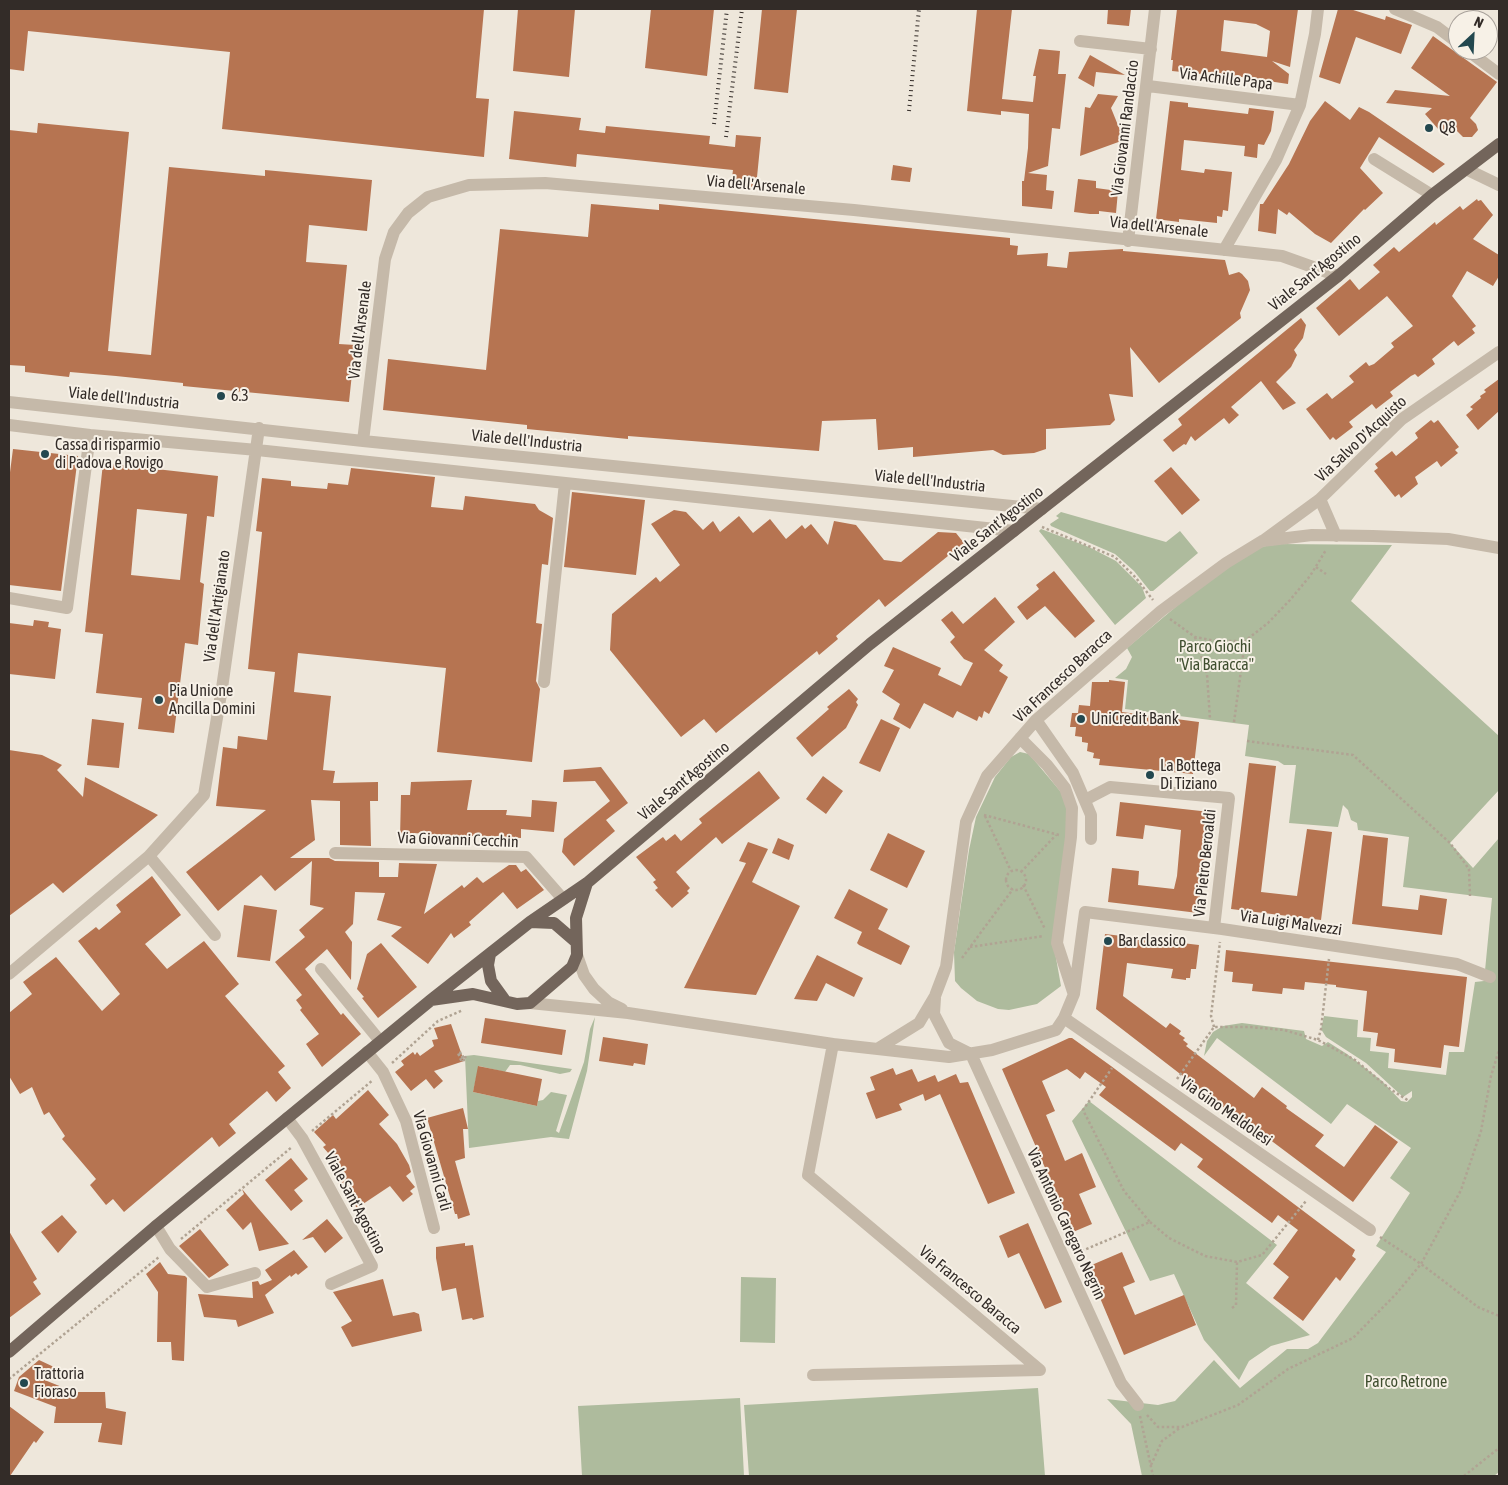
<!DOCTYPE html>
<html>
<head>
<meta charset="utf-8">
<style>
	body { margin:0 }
	#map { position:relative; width:1508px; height:1485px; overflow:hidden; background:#eee7db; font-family:"Asap Condensed",sans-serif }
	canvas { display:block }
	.frame { position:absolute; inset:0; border:10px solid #332c28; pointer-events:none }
	.north { position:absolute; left:1448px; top:10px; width:50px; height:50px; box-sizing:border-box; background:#f7f1e7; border:1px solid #a9a29b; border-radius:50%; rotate:25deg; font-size:14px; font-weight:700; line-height:20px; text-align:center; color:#332c28 }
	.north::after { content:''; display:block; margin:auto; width:18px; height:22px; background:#23484f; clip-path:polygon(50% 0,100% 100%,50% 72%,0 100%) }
</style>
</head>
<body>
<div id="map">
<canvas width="1508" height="1485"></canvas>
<div class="frame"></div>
<div class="north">N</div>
</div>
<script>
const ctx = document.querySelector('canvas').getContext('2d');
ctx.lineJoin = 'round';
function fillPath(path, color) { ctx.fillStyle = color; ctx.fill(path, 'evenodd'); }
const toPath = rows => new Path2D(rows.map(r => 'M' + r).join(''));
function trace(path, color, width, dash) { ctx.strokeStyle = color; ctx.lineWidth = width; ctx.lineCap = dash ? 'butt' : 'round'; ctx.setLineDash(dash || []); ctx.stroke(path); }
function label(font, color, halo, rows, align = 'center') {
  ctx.font = font + ' "Asap Condensed",sans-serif'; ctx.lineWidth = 4; ctx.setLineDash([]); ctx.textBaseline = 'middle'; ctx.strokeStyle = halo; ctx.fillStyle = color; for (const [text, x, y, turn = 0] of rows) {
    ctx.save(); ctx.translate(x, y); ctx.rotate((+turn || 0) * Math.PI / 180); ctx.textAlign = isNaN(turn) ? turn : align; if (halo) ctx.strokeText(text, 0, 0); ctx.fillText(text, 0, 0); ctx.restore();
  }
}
const green = toPath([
	[1061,512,1166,542,1180,531,1198,553,1153,591,1150,591,1134,571,1115,554,1051,526,1050,524,1059,518,1056,516],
	[1041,529,1089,547,1116,561,1142,587,1146,598,1115,625,1039,531],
	[1281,544,1392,545,1351,601,1499,736,1499,790,1450,843,1473,868,1499,838,1499,1472,1494,1476,1142,1476,1131,1424,1107,1399,1158,1405,1175,1401,1214,1360,1240,1388,1287,1349,1308,1349,1318,1343,1386,1252,1376,1246,1410,1193,1390,1178,1411,1148,1347,1104,1331,1124,1217,1038,1204,1056,1207,1041,1213,1032,1223,1026,1242,1023,1304,1031,1306,1039,1322,1046,1328,1042,1347,1054,1382,1081,1401,1101,1407,1102,1412,1097,1412,1091,1403,1097,1366,1063,1326,1037,1321,1029,1324,1016,1358,1020,1357,1037,1371,1038,1370,1051,1389,1053,1388,1068,1446,1075,1449,1052,1464,1052,1475,982,1484,981,1492,898,1403,887,1409,837,1358,830,1357,823,1351,820,1348,810,1343,805,1338,827,1289,823,1296,765,1284,765,1278,761,1245,756,1249,725,1125,709,1128,680,1115,678,1126,669,1132,657,1127,648,1223,567,1259,547],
	[1020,752,1029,754,1066,798,1069,821,1053,941,1061,986,1037,1004,1009,1010,998,1009,977,1001,961,988,955,981,954,952,969,850,976,817,995,777,1011,757],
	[595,1017,587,1071,569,1139,551,1137,469,1148,465,1056,474,1055,572,1069,570,1072,560,1074,520,1065,510,1065,505,1072,479,1066,473,1092,537,1106,538,1101,543,1100,551,1092,567,1095,556,1131,559,1133,584,1062,590,1029],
	[1089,1101,1277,1245,1246,1283,1310,1335,1271,1346,1249,1361,1239,1380,1204,1340,1174,1274,1150,1281,1072,1121],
	[741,1277,776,1278,775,1343,740,1342],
	[1038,1388,1045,1476,749,1476,744,1405],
	[740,1398,744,1476,582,1476,578,1406]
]);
const building = toPath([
	[9,9,484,9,476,98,489,99,484,157,222,129,230,52,28,31,24,71,9,69],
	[518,9,575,9,569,77,513,71],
	[651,9,714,9,707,76,645,68],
	[762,9,797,9,788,93,754,89],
	[977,9,1012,9,1002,99,1033,102,1036,76,1033,76,1039,49,1060,51,1058,74,1066,74,1060,129,1052,128,1048,166,1028,173,1047,175,1046,190,1054,191,1052,209,1022,206,1022,181,1024,181,1028,148,1029,114,1001,111,1001,115,967,111],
	[1108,9,1131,9,1129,26,1107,24],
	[1177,9,1298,9,1290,67,1272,61,1289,74,1288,84,1202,71,1201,74,1172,71,1173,60,1171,60],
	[1224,20,1256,24,1270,31,1267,57,1221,51],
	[1338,9,1350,9,1385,20,1386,16,1412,25,1401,54,1356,37,1340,84,1319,77],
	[1433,36,1497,82,1470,118,1476,124,1478,130,1472,137,1463,137,1455,129,1446,132,1439,130,1425,114,1432,108,1386,103,1395,90,1450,96,1411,68],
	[1090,55,1125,75,1096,72,1094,87,1078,78],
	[1098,94,1118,96,1111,108,1124,140,1080,156,1085,107,1090,108],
	[1170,101,1188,103,1188,107,1248,114,1249,108,1274,111,1271,131,1264,145,1258,144,1257,158,1244,156,1245,146,1184,140,1181,170,1204,173,1205,169,1232,172,1228,211,1223,210,1222,217,1217,216,1217,223,1179,219,1179,222,1156,219],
	[1325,101,1350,120,1359,107,1369,112,1445,164,1433,173,1379,137,1360,168,1383,193,1365,210,1364,209,1331,243,1315,234,1289,212,1287,215,1278,209,1276,234,1258,231,1260,204,1263,204,1289,164,1310,121],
	[514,111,581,118,579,130,605,133,606,126,710,136,709,144,735,147,736,135,761,137,756,187,731,185,733,170,577,154,576,167,509,159],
	[38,123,129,132,108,351,151,355,169,167,265,176,265,170,372,180,367,231,309,225,306,262,347,265,339,344,355,345,349,402,183,386,183,383,116,376,70,372,69,377,25,372,25,366,9,365,9,130,37,133],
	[893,165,912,168,910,182,891,180],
	[1078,179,1096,181,1096,188,1118,191,1116,213,1099,211,1099,214,1090,214,1074,212],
	[1477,199,1478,201,1481,200,1493,215,1473,239,1499,255,1499,276,1493,286,1467,271,1452,296,1476,326,1472,329,1475,333,1458,346,1454,341,1432,359,1435,364,1418,377,1415,374,1411,376,1390,392,1393,396,1376,409,1372,404,1349,422,1353,427,1336,440,1333,437,1330,440,1306,409,1327,393,1332,399,1354,382,1349,376,1366,362,1369,366,1374,364,1394,347,1391,343,1413,326,1387,296,1339,336,1316,308,1350,279,1359,290,1380,272,1373,265,1394,247,1399,252,1435,222,1436,225,1460,206,1463,210],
	[591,204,659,210,659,204,1010,238,1010,245,1018,246,1017,255,1048,253,1047,266,1067,268,1069,252,1123,249,1123,251,1225,260,1229,275,1239,272,1242,274,1248,281,1250,290,1240,313,1241,318,1159,383,1130,347,1133,397,1109,394,1115,420,1110,425,1046,429,1046,449,1034,453,1003,455,993,450,913,457,913,447,878,450,876,419,822,421,819,451,628,436,628,439,527,429,527,425,383,410,388,359,486,370,500,229,588,237],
	[1301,318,1306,325,1303,338,1294,350,1297,355,1291,367,1276,382,1296,403,1283,410,1261,381,1231,407,1239,415,1229,424,1224,418,1195,441,1191,436,1186,445,1184,444,1173,452,1163,440,1182,425,1178,419],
	[1499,379,1499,411,1478,430,1466,415,1473,409,1470,407,1481,398,1480,396,1486,392,1484,390],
	[1431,420,1434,423,1438,420,1459,447,1455,450,1458,453,1441,467,1437,461,1415,477,1418,484,1401,498,1399,494,1395,497,1374,471,1378,468,1375,464,1392,451,1396,456,1418,438,1415,433],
	[13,449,78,456,61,591,9,585,9,480],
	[103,463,218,476,214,517,207,516,200,582,204,584,198,645,185,643,174,733,138,729,142,698,96,693,103,634,85,632],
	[137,509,187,514,180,580,131,575],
	[1171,467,1200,500,1182,515,1154,481],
	[351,468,435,477,431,507,463,510,465,496,535,504,539,510,553,518,548,565,542,564,536,623,542,624,536,681,540,689,532,762,437,752,446,668,298,653,294,692,331,696,323,770,335,771,333,783,378,782,378,801,370,801,371,846,340,845,340,801,311,800,315,840,290,858,329,858,335,861,379,862,379,877,398,877,399,863,437,864,424,914,462,885,464,888,477,877,483,883,509,865,516,865,521,872,526,869,544,890,517,909,503,892,469,922,471,925,454,938,451,933,428,964,391,936,402,927,377,920,385,893,355,892,353,924,345,932,352,942,351,980,327,949,305,969,341,1015,343,1013,361,1034,322,1067,306,1044,319,1034,300,1010,302,1008,296,1000,302,995,275,962,305,937,299,930,324,908,310,905,312,861,275,891,261,875,218,911,186,872,266,810,216,806,223,747,237,749,238,736,267,740,275,672,248,669,262,532,256,531,262,478,291,481,291,486,327,489,328,483,348,485],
	[572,492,645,500,636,575,564,567],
	[674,510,686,512,703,530,713,521,720,532,739,516,753,533,770,519,786,539,802,525,805,529,811,524,828,545,834,521,856,525,884,560,901,562,938,532,956,533,964,543,885,607,879,599,836,636,838,639,819,655,817,651,716,733,704,719,681,737,610,650,612,614,656,577,660,582,680,565,651,524],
	[1054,571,1095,621,1075,638,1045,606,1027,620,1017,607,1039,589,1036,585],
	[995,597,1015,622,984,650,1003,665,999,671,1008,677,989,714,984,711,982,718,979,716,977,721,957,711,953,718,924,703,910,729,893,719,900,704,882,692,894,670,884,666,893,647,941,668,938,675,961,686,973,663,964,659,950,642,955,637,941,620,952,611,963,624],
	[34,620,49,622,48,627,61,629,55,679,9,674,9,623,33,626],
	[1109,680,1125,682,1122,712,1199,722,1193,774,1099,765,1100,759,1093,758,1094,753,1087,751,1088,743,1082,742,1082,737,1075,736,1076,727,1070,727,1072,713,1078,713,1079,705,1090,706,1092,682,1109,682],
	[849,689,858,699,856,702,858,705,846,728,812,757,796,738,829,709,827,707],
	[92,719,124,723,119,768,87,765],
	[881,719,900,728,880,772,859,763],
	[9,750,42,755,62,765,57,770,83,797,85,777,158,815,63,893,53,883,9,916],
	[1249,763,1276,766,1261,892,1297,896,1307,829,1332,832,1321,920,1231,909],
	[601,767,628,803,606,820,615,831,574,866,562,852,564,839,610,801,595,781,563,782,564,770],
	[759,771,780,798,722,844,716,837,676,872,690,888,687,891,689,893,672,908,655,890,658,888,653,882,656,880,636,857,663,837,666,841,675,834,681,841,702,823,699,819],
	[823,776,843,791,826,814,806,799],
	[472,780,467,810,507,810,506,815,531,817,532,800,557,802,554,832,521,829,521,838,487,836,451,836,451,839,438,838,438,835,414,833,414,839,400,838,401,795,410,795,411,782],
	[1120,802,1210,812,1198,913,1108,902,1112,868,1139,871,1138,885,1174,889,1177,876,1181,830,1145,825,1143,839,1116,836],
	[888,833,925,851,907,888,870,870],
	[1363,835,1388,838,1382,906,1418,910,1420,895,1447,899,1442,935,1352,924],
	[778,838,794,845,789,860,772,853],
	[748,842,768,849,752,882,800,906,756,995,684,988,746,863,739,861],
	[152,876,181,915,145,944,167,969,204,941,239,984,225,996,285,1066,278,1072,291,1088,276,1102,267,1091,229,1124,236,1133,219,1147,212,1137,124,1212,113,1199,106,1205,90,1185,96,1179,62,1139,65,1136,49,1112,44,1115,32,1087,20,1094,9,1076,9,1013,32,994,23,982,56,957,102,1011,120,994,78,941,96,927,99,930,121,912,116,905],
	[849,889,888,909,878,929,910,946,901,965,859,945,857,943,862,932,834,918],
	[244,905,277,910,270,961,237,957],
	[1105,934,1199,945,1196,969,1191,969,1190,978,1186,978,1186,980,1171,978,1173,969,1127,963,1123,996,1166,1028,1170,1023,1181,1031,1179,1034,1185,1038,1183,1040,1188,1044,1186,1046,1254,1098,1262,1087,1287,1106,1286,1108,1324,1135,1315,1146,1344,1167,1375,1125,1398,1142,1353,1202,1265,1136,1264,1137,1245,1124,1096,1009],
	[381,943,417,987,378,1018,362,998,364,997,357,989,367,954],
	[1226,950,1467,977,1459,1047,1444,1045,1441,1068,1394,1062,1395,1049,1376,1046,1378,1033,1363,1031,1367,991,1336,987,1336,985,1305,982,1304,990,1283,988,1282,994,1252,991,1253,984,1232,982,1233,972,1224,971],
	[817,955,863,978,854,997,826,983,817,1001,794,999],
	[485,1018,566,1030,562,1055,481,1043],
	[451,1024,464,1061,434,1071,443,1081,434,1089,426,1079,411,1091,395,1072,404,1065,401,1061,413,1052,415,1055,417,1052,420,1056,434,1046,432,1040,438,1039,434,1028],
	[603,1037,648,1044,645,1065,634,1063,633,1066,599,1061],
	[1069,1038,1072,1038,1111,1066,1355,1250,1352,1256,1356,1259,1340,1281,1336,1277,1303,1321,1273,1298,1289,1277,1273,1264,1298,1230,1278,1215,1272,1223,1197,1167,1203,1159,1181,1143,1175,1151,1099,1095,1106,1087,1085,1072,1080,1079,1067,1069,1042,1081,1055,1111,1046,1115,1065,1161,1082,1153,1096,1187,1079,1194,1092,1224,1073,1232,1002,1069],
	[478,1066,542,1079,537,1106,473,1092],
	[893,1068,896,1075,912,1069,918,1082,935,1075,938,1082,956,1074,960,1083,968,1082,1015,1193,988,1204,940,1094,925,1101,923,1094,899,1104,902,1110,876,1119,866,1093,875,1090,870,1077],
	[368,1090,389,1115,379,1124,397,1144,409,1165,411,1172,406,1176,415,1187,410,1191,413,1194,403,1202,390,1186,357,1208,338,1184,346,1178,344,1175,346,1174,323,1147,326,1145,314,1132,333,1115,336,1119],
	[463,1108,468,1129,463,1129,465,1158,455,1161,470,1215,458,1219,457,1214,455,1214,427,1118],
	[291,1158,308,1179,294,1190,303,1201,291,1211,265,1180],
	[242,1189,257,1207,289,1244,259,1251,251,1222,243,1230,226,1210,244,1194],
	[62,1215,77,1232,58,1253,41,1232],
	[327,1219,343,1238,325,1253,313,1237,302,1240],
	[1028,1223,1062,1302,1045,1309,1019,1253,1008,1258,999,1236],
	[200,1229,229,1265,209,1278,179,1246],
	[9,1231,37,1279,33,1282,41,1294,9,1318],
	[465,1243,465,1246,473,1245,484,1317,473,1320,472,1318,462,1320,456,1288,442,1291,436,1258,436,1247],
	[294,1250,308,1267,298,1275,296,1273,291,1277,290,1275,265,1295,274,1313,238,1327,236,1320,204,1317,198,1294,253,1298,252,1282,258,1281,260,1285,272,1280,265,1270],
	[1122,1252,1135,1282,1123,1287,1135,1315,1184,1295,1196,1325,1124,1355,1087,1267],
	[160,1262,168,1274,185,1276,187,1278,184,1361,172,1360,171,1342,157,1342,158,1292,146,1274],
	[383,1279,393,1316,414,1312,419,1314,422,1331,352,1347,341,1327,352,1321,333,1292],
	[39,1360,54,1367,47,1381,62,1387,61,1392,105,1392,106,1408,126,1412,122,1445,98,1442,102,1423,54,1423,56,1407,14,1391,19,1377],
	[9,1406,44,1432,36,1443,34,1441,10,1476]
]);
const path = toPath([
	[1042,527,1115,557,1136,578,1153,600],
	[1316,567,1326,574],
	[1170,619,1195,637,1216,641,1245,641,1268,623,1290,600,1310,576,1326,550],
	[1195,637,1207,674,1210,719],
	[1234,722,1245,641],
	[1247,741,1353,755,1450,843,1469,869,1470,896],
	[984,815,1059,835],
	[985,816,1011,871],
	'1006 880a10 10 0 1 1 20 0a10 10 0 1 1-20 0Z',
	[1021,872,1056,835],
	[1023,885,1045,929],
	[970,947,1044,936],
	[962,958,1013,889],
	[1214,1027,1211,1016,1220,942],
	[1318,1040,1321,1029,1329,959],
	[460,1052,463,1060,461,1060,458,1053,460,1052],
	[465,1056,466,1060,463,1060,462,1057,465,1056],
	[392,1063,438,1021,463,1010],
	[1177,1079,1214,1027,1250,1027,1284,1030,1318,1040,1355,1060,1390,1089,1409,1101],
	[312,1131,373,1080],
	[1150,1222,1169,1238,1205,1256,1237,1262,1262,1255,1306,1201],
	[1380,1237,1421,1264,1478,1307,1499,1316],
	[181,1239,292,1147],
	[1077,1253,1150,1222,1124,1191,1083,1110,1112,1068],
	[1232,1308,1236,1305,1237,1262],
	[9,1379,159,1257],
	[1147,1415,1158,1427,1182,1427,1238,1405,1288,1369,1353,1338,1396,1294,1421,1264,1461,1190,1481,1131,1491,1076,1499,1050],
	[1140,1416,1153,1476],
	[1151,1465,1162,1441,1181,1427],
	[1464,1476,1499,1448]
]);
const minor = toPath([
	[1395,9,1437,27,1458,43],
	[1080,41,1151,49],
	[1467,50,1499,74],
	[1148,86,1300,105],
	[1374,159,1432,195],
	[1468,170,1499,185],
	[1128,241,1155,9],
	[1224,250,1276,160,1300,105,1315,34,1318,9],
	[9,402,363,441,1042,509],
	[9,425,90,435,257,450,1014,531],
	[363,441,385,259,394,232,408,213,428,197,469,185,545,183,854,210,1282,256,1338,276],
	[1320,499,1402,419,1499,352],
	[1264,540,1320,499,1336,536],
	[9,598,67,608,90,435],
	[544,682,565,483],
	[1036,720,1073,773,1091,815,1091,839],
	[1020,738,1047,765,1065,788,1072,808,1071,837,1057,943,1073,992],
	[1085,800,1110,787,1229,798,1214,928],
	[335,853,526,857,562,898],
	[149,856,215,935],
	[577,955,584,975,594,989,608,1002,622,1009],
	[321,969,380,1041],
	[9,974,149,856,204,795,222,688,259,428],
	[935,998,934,1014,949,1043,971,1054],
	[530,1003,628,1013,833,1044,949,1057,992,1050,1056,1030,1064,1018,1074,994,1085,912,1222,929,1457,964,1490,977],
	[1064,1018,1370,1230],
	[877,1049,919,1023,935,996,946,967,966,822,987,776,1036,720,1161,611,1226,563,1262,541,1312,535,1373,536,1448,539,1499,548],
	[367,1052,383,1072,406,1121,434,1228],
	[971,1054,1121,1383,1138,1405],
	[287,1118,302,1138,372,1266,331,1284],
	[156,1226,170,1249,207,1287,255,1273],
	[813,1375,1040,1370,808,1175,833,1044]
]);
const major = toPath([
	[530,922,554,923,576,942],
	[490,954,488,965,491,981,504,999],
	[431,1000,473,994,517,1004,530,1003,572,967,577,955,576,918,587,883],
	[9,1352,156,1226,431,1000,530,922,587,883,870,644,1338,276,1432,195,1499,144]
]);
const rail = toPath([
	[909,111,919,9],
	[714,124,727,9],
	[726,137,742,9]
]);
const markers = [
	[1429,128,5,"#23484f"],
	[221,396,5,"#23484f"],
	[45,454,5,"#23484f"],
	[159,700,5,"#23484f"],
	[1081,719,5,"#23484f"],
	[1150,775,5,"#23484f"],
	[1108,941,5,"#23484f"],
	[24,1383,5,"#23484f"]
];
const streetNames = [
	["Via Achille Papa",1226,79,7],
	["Via Giovanni Randaccio",1125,128,-83],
	["Via dell'Arsenale",756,185,5],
	["Via dell'Arsenale",1159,227,6],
	["Viale Sant'Agostino",1315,272,-39],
	["Via dell'Arsenale",360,330,-83],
	["Viale dell'Industria",124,398,6],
	["Via Salvo D'Acquisto",1361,439,-43],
	["Viale dell'Industria",527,441,6],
	["Viale dell'Industria",930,481,6],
	["Viale Sant'Agostino",997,524,-38],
	["Via dell'Artigianato",217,606,-82],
	["Via Francesco Baracca",1063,676,-43],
	["Viale Sant'Agostino",684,781,-40],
	["Via Giovanni Cecchin",458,840,2],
	["Via Pietro Beroaldi",1205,863,-84],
	["Via Luigi Malvezzi",1291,923,8],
	["Via Gino Meldolesi",1226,1111,35],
	["Via Giovanni Carli",432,1161,74],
	["Viale Sant'Agostino",355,1203,62],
	["Via Antonio Caregaro Negrin",1066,1224,65],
	["Via Francesco Baracca",970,1290,40]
];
const poiNames = [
	["Q8",1439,128],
	["6.3",231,396],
	["Cassa di risparmio",55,445],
	["di Padova e Rovigo",55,463],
	["Pia Unione",169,691],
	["Ancilla Domini",169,709],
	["UniCredit Bank",1091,719],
	["La Bottega",1160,766],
	["Di Tiziano",1160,784],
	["Bar classico",1118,941],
	["Trattoria",34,1374],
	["Fioraso",34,1392]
];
const parkNames = [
	["Parco Giochi",1215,647],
	["\"Via Baracca\"",1215,665],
	["Parco Retrone",1406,1382]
];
fillPath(green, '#aebb9d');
fillPath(building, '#b67451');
trace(path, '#b0a393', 2.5, [2.5, 2.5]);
trace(minor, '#c5b9a9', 12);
trace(major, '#73655b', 12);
trace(rail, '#332c28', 4, [1, 4]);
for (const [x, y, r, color] of markers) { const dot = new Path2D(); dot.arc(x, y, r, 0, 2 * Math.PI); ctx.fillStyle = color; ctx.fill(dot); trace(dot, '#f7f1e7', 2); }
label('16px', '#332c28', '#f7f1e7', streetNames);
label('16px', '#332c28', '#f7f1e7', poiNames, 'left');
label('16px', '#3f4e2f', '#f7f1e7', parkNames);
</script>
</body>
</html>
